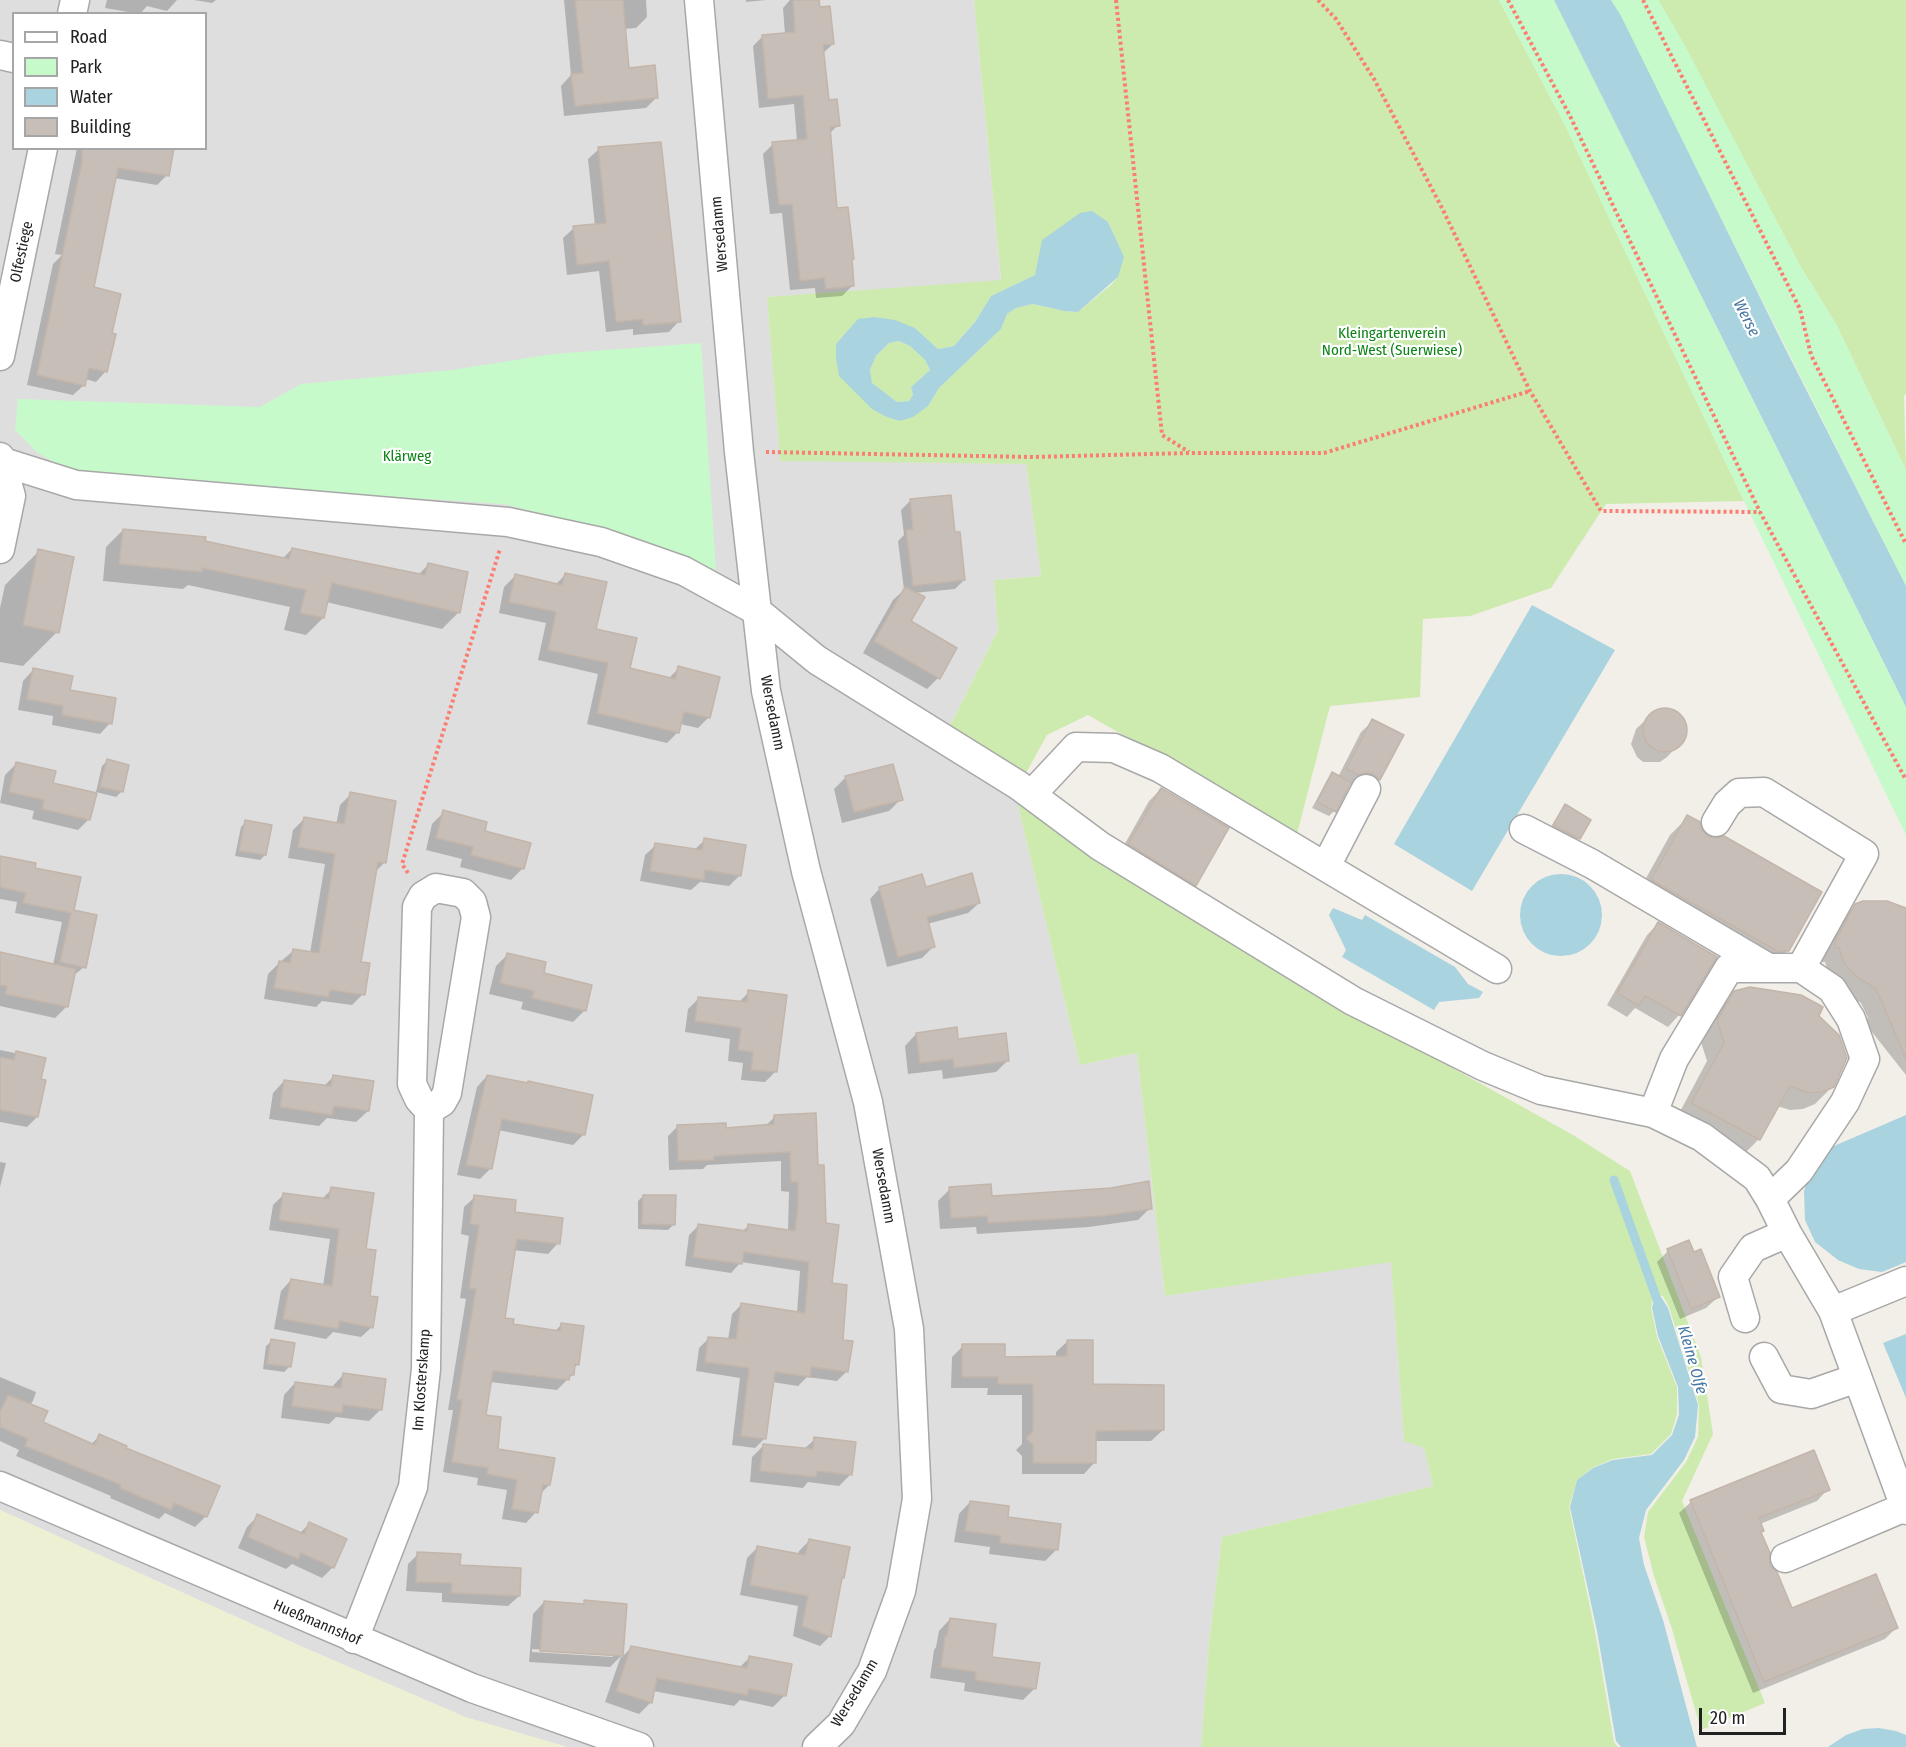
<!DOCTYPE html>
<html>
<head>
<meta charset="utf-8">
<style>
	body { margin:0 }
	#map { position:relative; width:1906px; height:1747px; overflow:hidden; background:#f2eee8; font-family:"Fira Sans Condensed",sans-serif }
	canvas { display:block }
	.legend { position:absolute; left:12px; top:12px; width:195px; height:138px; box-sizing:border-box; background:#fff; border:2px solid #a6a6a6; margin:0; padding:8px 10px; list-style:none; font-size:18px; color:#212121 }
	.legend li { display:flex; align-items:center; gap:12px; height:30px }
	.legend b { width:30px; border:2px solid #a6a6a6 }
	.scale { position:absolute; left:1699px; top:1708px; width:87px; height:27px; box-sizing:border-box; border:3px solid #212121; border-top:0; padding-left:8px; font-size:18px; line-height:21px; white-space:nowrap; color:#212121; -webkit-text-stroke:4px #fff; paint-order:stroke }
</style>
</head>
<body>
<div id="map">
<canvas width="1906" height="1747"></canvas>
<ul class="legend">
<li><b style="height:8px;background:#fff"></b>Road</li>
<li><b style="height:16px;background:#c7faca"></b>Park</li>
<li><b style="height:16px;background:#a9d3df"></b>Water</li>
<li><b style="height:16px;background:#c6beb7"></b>Building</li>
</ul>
<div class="scale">20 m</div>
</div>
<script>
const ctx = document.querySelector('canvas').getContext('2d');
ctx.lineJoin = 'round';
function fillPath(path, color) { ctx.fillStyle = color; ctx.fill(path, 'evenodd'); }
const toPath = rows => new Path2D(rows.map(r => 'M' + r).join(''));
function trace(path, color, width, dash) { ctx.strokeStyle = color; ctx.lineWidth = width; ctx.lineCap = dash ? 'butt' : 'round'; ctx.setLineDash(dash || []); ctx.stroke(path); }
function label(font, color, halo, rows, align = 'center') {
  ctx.font = font + ' "Fira Sans Condensed",sans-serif'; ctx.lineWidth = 4.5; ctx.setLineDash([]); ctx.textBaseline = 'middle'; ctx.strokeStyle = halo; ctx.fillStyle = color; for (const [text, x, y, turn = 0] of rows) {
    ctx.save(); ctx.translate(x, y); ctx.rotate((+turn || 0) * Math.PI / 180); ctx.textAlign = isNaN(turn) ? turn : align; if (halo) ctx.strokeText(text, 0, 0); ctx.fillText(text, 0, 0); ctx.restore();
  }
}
const residential = toPath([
	[0,0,974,0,1001,281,767,297,780,460,1026,464,1041,576,994,580,998,630,940,746,1015,793,1080,1065,1137,1053,1165,1296,1391,1261,1404,1440,1424,1447,1433,1486,1222,1537,1209,1642,1201,1747,567,1747,465,1717,305,1648,0,1510],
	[14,14,206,14,206,148,14,148]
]);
const farmland = toPath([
	[0,1510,305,1648,465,1717,567,1747,0,1747]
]);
const grass = toPath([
	[974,0,1499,0,1565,125,1744,501,1606,504,1551,588,1470,616,1423,619,1420,697,1330,706,1297,834,1088,715,1047,735,1015,793,1341,1006,1573,1135,1630,1171,1701,1357,1713,1434,1682,1501,1765,1703,1701,1730,1672,1629,1654,1576,1644,1537,1648,1512,1686,1462,1698,1437,1699,1405,1669,1307,1663,1296,1654,1294,1651,1307,1657,1337,1677,1387,1677,1414,1671,1434,1651,1454,1613,1459,1592,1468,1577,1480,1569,1507,1595,1631,1614,1742,1618,1747,1201,1747,1209,1642,1222,1537,1433,1486,1424,1448,1404,1441,1391,1262,1165,1296,1137,1053,1080,1065,1015,793,940,746,998,630,994,580,1041,576,1026,464,780,461,767,297,1001,280],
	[1108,222,1115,238,1118,277,1111,285,1078,312,1064,311,1033,304,1016,308,1007,314,1001,329,939,388,928,406,900,421,836,344,858,320,874,317,915,328,938,349,954,346,975,322,991,296,1035,275],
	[1658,0,1906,0,1906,394,1904,396,1906,470,1836,324,1799,264,1683,43],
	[899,341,910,346,925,360,930,370,911,387,913,395,909,401,897,402,872,384,870,370,876,356,889,343]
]);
const park = toPath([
	[1499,0,1554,0,1906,707,1906,835,1744,501,1565,125],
	[1611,0,1658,0,1683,42,1799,264,1836,324,1906,470,1906,586],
	[701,343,716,570,604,530,504,504,80,476,38,453,15,430,18,399,260,407,301,384,452,370,553,354]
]);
const water = toPath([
	[1554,0,1611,0,1621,16,1785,348,1906,586,1906,707],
	[1092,211,1108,222,1124,257,1118,277,1078,312,1064,311,1033,304,1016,308,1007,314,1001,329,939,388,928,406,913,417,900,421,887,417,872,409,839,376,836,358,836,344,858,319,874,317,895,320,915,328,938,349,954,346,975,322,991,296,1035,275,1042,240,1080,213],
	[899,341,910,346,925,360,930,370,911,387,913,395,909,401,897,402,872,383,870,370,876,356,889,343],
	[1532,605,1615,650,1472,891,1394,844],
	'1520 915a41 41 0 1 1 82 0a41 41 0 1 1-82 0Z',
	[1333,908,1362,920,1365,915,1455,967,1468,984,1483,992,1479,998,1439,1002,1434,1010,1342,957,1346,950,1329,915],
	[1906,1115,1906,1262,1882,1272,1859,1269,1838,1260,1815,1242,1805,1220,1804,1191,1813,1164,1834,1146],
	[1656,1296,1661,1297,1668,1308,1698,1405,1695,1437,1684,1460,1646,1510,1639,1538,1644,1565,1663,1620,1697,1747,1621,1747,1616,1741,1597,1631,1570,1507,1577,1480,1593,1468,1613,1460,1652,1455,1672,1435,1679,1415,1678,1387,1658,1336,1652,1307],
	[1906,1334,1906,1398,1883,1343],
	[1879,1728,1896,1731,1906,1735,1906,1747,1828,1747,1846,1735,1863,1729]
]);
const shadow = toPath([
	[107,0,177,0,167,11,147,6,140,14,105,8],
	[194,0,216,0,212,3],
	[564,0,646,0,647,17,636,28,624,29,628,70,657,97,646,108,564,116,561,86,571,75],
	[746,0,766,0,746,2],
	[790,0,818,0,819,9,833,44,822,54,827,102,838,125,829,134,836,210,852,286,842,296,816,298,815,288,790,290,782,213,770,214,763,154,773,144,797,141,794,104,759,108,753,46,763,36,785,34,783,8],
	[77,148,172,148,167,175,157,185,114,178,92,288,111,335,106,371,96,382,85,379,84,385,73,395,27,385,53,264,62,255,55,254],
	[599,149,679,321,669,332,633,335,633,329,606,332,599,271,567,275,563,238,574,228,595,226,588,159],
	[910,501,954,534,964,580,955,589,914,593,909,622,938,678,927,689,863,653,893,600,904,590,898,541,904,535,901,510],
	[123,530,204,542,282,559,292,549,418,575,428,565,459,612,442,629,326,602,323,618,306,635,284,630,290,607,188,585,183,589,103,581,106,547],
	[39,551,57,632,23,666,0,662,0,608,5,585],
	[565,575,595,630,628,669,668,679,679,668,709,717,698,728,680,724,678,732,667,743,587,724,598,674,538,660,546,623,499,613,504,587,515,576,555,585],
	[33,670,68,691,110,723,100,734,52,725,53,716,18,710,23,681],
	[1663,709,1672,710,1679,714,1684,721,1686,729,1685,738,1667,757,1660,762,1643,762,1637,757,1631,744,1636,729,1655,711],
	[1373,721,1402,736,1379,780,1367,791,1353,784,1348,785,1334,811,1329,816,1312,808,1327,780,1332,774,1338,777,1361,732],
	[107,761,122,791,116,797,96,792,102,766],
	[16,764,51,784,89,819,78,830,32,819,34,811,0,803,5,775],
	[846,777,901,799,889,811,842,823,834,789],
	[1161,789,1195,885,1184,896,1118,856,1149,801],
	[351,794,385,862,375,872,360,963,363,994,352,1005,322,1001,316,1007,264,999,268,974,279,963,293,951,310,953,325,864,288,858,293,830,304,819,336,825,340,805],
	[1565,806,1579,838,1573,844,1548,831],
	[444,812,483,832,523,868,511,880,460,867,462,859,426,850,432,824],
	[1688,817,1701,831,1787,951,1769,969,1635,898,1670,835],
	[246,822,265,855,260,860,235,856,241,827],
	[705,840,740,875,729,886,700,882,691,890,640,881,645,855,656,845,694,850],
	[0,857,34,869,72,911,84,967,73,976,67,1006,55,1018,0,1006,0,954,53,965,62,922,15,913,17,902,0,899],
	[880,888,925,888,979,903,968,913,927,924,933,947,922,958,887,967,870,899],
	[1856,905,1906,911,1906,1075,1864,1022,1868,1018,1861,1003,1839,990,1830,978,1825,962,1820,962,1840,921],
	[1658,924,1679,1015,1668,1027,1635,1008,1627,1017,1607,1005,1647,935],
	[508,954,542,974,585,1010,573,1022,521,1009,523,1002,489,994,496,966],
	[749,992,776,1071,765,1082,741,1080,743,1063,728,1061,730,1039,685,1032,688,1009,699,998,738,1003],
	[1735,993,1817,1016,1833,1086,1815,1104,1803,1109,1790,1110,1777,1106,1759,1139,1741,1157,1675,1121,1707,1061,1700,1039,1717,1011],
	[916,1034,1008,1060,996,1072,943,1079,942,1070,908,1074,905,1046],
	[0,1050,44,1059,40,1080,37,1117,27,1127,0,1122],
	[487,1076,583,1135,573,1145,498,1130,491,1168,480,1179,457,1175,477,1087],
	[333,1077,368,1111,356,1122,327,1118,319,1126,269,1119,273,1093,284,1081,323,1087],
	[775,1117,817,1167,830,1285,847,1371,837,1381,807,1377,798,1386,772,1382,765,1438,755,1448,732,1445,740,1378,696,1371,699,1348,709,1338,728,1340,732,1314,741,1305,797,1313,800,1271,741,1262,731,1273,685,1266,689,1235,699,1225,742,1232,748,1226,788,1231,789,1192,781,1191,781,1161,707,1165,703,1169,669,1170,668,1136,678,1126,725,1130,765,1126],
	[0,1162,6,1163,0,1187],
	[332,1189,364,1250,372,1327,361,1337,333,1332,326,1339,274,1329,281,1291,291,1280,323,1286,330,1239,269,1230,273,1205,284,1194,321,1200],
	[950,1189,991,1198,1150,1208,1138,1220,1089,1227,977,1234,976,1227,940,1229,938,1201],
	[643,1196,674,1224,668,1230,638,1229,638,1201],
	[475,1197,513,1213,558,1243,548,1254,513,1250,503,1319,511,1325,554,1332,562,1324,578,1364,573,1369,573,1374,557,1390,490,1382,485,1416,496,1450,549,1485,540,1494,536,1512,526,1523,502,1519,507,1490,477,1485,478,1478,443,1472,453,1410,448,1410,466,1299,460,1298,469,1236,461,1234,464,1207],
	[1668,1251,1718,1297,1706,1308,1680,1319,1657,1262],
	[272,1341,289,1367,284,1372,263,1369,266,1346],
	[1068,1341,1092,1385,1163,1430,1151,1441,1095,1441,1095,1462,1084,1474,1022,1474,1022,1456,1016,1450,1022,1444,1022,1395,987,1395,988,1388,951,1388,952,1357,963,1346,1004,1358,1056,1358,1056,1352],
	[343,1375,381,1409,369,1421,336,1417,329,1424,281,1418,284,1395,295,1383,331,1388],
	[0,1377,36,1392,33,1401,30,1405,41,1423,91,1444,100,1436,124,1449,206,1516,195,1527,165,1513,159,1519,110,1498,111,1496,16,1456,19,1450,0,1441],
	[815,1439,850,1475,839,1486,808,1482,803,1488,750,1482,752,1457,764,1445,803,1450],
	[1813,1452,1828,1489,1817,1501,1760,1524,1763,1531,1760,1533,1769,1566,1791,1610,1897,1627,1885,1639,1753,1693,1679,1513,1691,1502],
	[970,1502,1006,1518,1059,1525,1056,1550,1045,1561,989,1554,990,1547,954,1542,959,1514],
	[258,1516,299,1534,309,1524,333,1567,322,1578,292,1564,286,1569,238,1548,247,1527],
	[809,1541,843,1578,840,1581,830,1636,820,1646,793,1636,798,1606,740,1595,747,1558,758,1547,798,1555,799,1551],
	[418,1554,459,1566,519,1596,508,1606,442,1602,442,1593,406,1591,408,1564],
	[544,1602,581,1605,585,1602,625,1605,621,1658,631,1648,739,1668,749,1658,785,1695,773,1707,740,1700,734,1706,653,1691,651,1702,639,1714,605,1702,621,1656,610,1667,529,1662,533,1614],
	[532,1649,613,1654,613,1657,532,1652],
	[950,1619,990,1658,1035,1688,1023,1700,964,1691,965,1683,930,1678,934,1650,936,1647,939,1631]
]);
const stream = toPath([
	[1614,1180,1659,1305]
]);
const building = toPath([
	[575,0,623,0,629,68,655,65,658,98,575,106,571,74,583,73,575,0],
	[793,0,819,0,820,7,830,6,834,44,823,45,829,100,837,99,840,126,830,127,837,208,848,207,854,259,852,259,854,286,826,289,824,278,800,281,792,204,779,205,772,142,807,139,803,95,768,99,762,35,795,32,793,0],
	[661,142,681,322,643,325,643,319,616,322,609,261,577,265,573,226,606,223,598,147,661,142],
	[82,148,174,148,169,176,118,168,94,287,121,294,112,333,116,334,107,372,89,368,85,386,37,375,82,161,82,148],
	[951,495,955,532,960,532,965,580,913,586,906,530,913,529,910,499,951,495],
	[123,529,206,537,205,541,289,559,292,548,425,575,428,563,468,572,460,613,332,583,324,618,300,613,306,590,202,568,202,572,119,564,123,529],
	[38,549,74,557,59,633,23,625,38,549],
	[565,573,607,582,596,629,637,638,630,668,675,679,678,666,720,677,710,718,684,712,679,733,597,713,608,663,548,650,556,612,509,602,515,574,562,585,565,573],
	[905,587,925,597,911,621,957,648,940,679,874,641,905,587],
	[33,668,73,676,70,690,116,698,112,724,62,715,63,706,27,699,33,668],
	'1643 730a22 22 0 1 1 44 0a22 22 0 1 1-44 0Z',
	[1372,719,1404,735,1380,780,1373,774,1366,773,1358,775,1346,769,1372,719],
	[107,759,129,765,123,792,100,787,107,759],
	[16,762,56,771,53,783,97,793,90,820,42,809,44,800,9,792,16,762],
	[893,764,903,800,854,812,845,776,893,764],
	[1332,772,1351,782,1336,812,1317,802,1332,772],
	[1161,788,1229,828,1196,886,1128,844,1161,788],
	[350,792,396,801,386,863,378,862,361,962,370,963,365,995,330,990,328,997,274,988,279,961,290,963,293,949,319,953,335,854,298,847,304,817,344,824,350,792],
	[1565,804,1591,820,1580,839,1553,825,1565,804],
	[443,810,487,822,485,831,531,843,524,869,471,855,473,847,436,838,443,810],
	[1687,815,1700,822,1702,830,1708,836,1716,838,1724,836,1822,892,1789,951,1777,951,1651,880,1687,815],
	[245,820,272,825,266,855,239,851,245,820],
	[704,838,746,845,741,876,705,870,704,880,650,871,655,843,702,850,704,838],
	[0,856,36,863,35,868,81,877,74,910,97,915,86,968,60,962,71,913,23,903,26,893,0,887,0,856],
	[972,873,980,903,927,917,935,947,898,957,879,887,922,874,926,887,972,873],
	[1863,901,1887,901,1906,908,1906,1059,1876,989,1854,975,1844,963,1839,948,1835,948,1835,941,1855,904,1863,901],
	[1658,922,1717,957,1681,1016,1645,996,1639,1006,1617,993,1658,922],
	[0,952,76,969,68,1007,5,994,7,986,0,985,0,952],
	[507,953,546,962,544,973,592,985,586,1011,532,998,534,991,500,983,507,953],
	[1750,987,1801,995,1823,1007,1819,1016,1839,1035,1847,1058,1834,1087,1822,1092,1808,1093,1790,1086,1760,1140,1691,1103,1724,1043,1717,1020,1734,991,1750,987],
	[748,990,787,995,777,1072,751,1070,753,1052,738,1050,741,1028,695,1021,698,997,747,1002,748,990],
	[957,1027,958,1039,1006,1033,1009,1061,954,1068,953,1059,920,1063,916,1033,957,1027],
	[16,1051,46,1058,41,1079,46,1080,38,1117,0,1110,0,1057,14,1060,16,1051],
	[333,1075,374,1081,369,1111,334,1106,332,1115,280,1107,284,1080,331,1086,333,1075],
	[487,1075,528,1083,528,1081,593,1095,585,1135,502,1119,492,1169,466,1165,487,1075],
	[816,1113,818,1165,824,1165,826,1223,839,1225,832,1283,847,1285,843,1340,853,1341,848,1372,811,1367,810,1377,775,1372,766,1439,741,1436,749,1368,705,1362,708,1337,736,1339,741,1303,805,1313,809,1262,744,1252,742,1264,693,1257,698,1224,747,1231,748,1224,795,1231,798,1206,798,1182,791,1182,790,1152,714,1156,714,1160,678,1161,677,1125,726,1123,726,1128,774,1124,774,1115,816,1113],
	[1149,1181,1152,1209,1102,1216,988,1223,987,1216,951,1218,949,1187,991,1184,992,1196,1111,1188,1149,1181],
	[331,1187,374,1193,366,1249,376,1250,370,1296,378,1297,373,1328,340,1321,338,1329,283,1319,291,1279,332,1286,339,1229,279,1220,283,1193,329,1199,331,1187],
	[474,1195,516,1200,515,1212,563,1218,560,1244,517,1239,505,1318,514,1319,513,1324,560,1331,561,1323,584,1326,579,1365,575,1364,574,1375,570,1375,569,1380,493,1371,486,1415,501,1417,498,1449,555,1458,550,1485,543,1485,538,1513,512,1509,517,1480,487,1474,488,1468,452,1462,462,1400,457,1400,476,1289,469,1288,479,1225,470,1224,474,1195],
	[643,1195,676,1195,675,1225,642,1224,643,1195],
	[1689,1240,1694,1252,1701,1249,1720,1297,1691,1309,1667,1249,1689,1240],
	[271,1339,295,1343,291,1367,267,1364,271,1339],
	[1067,1340,1093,1340,1093,1384,1164,1385,1164,1430,1096,1431,1096,1463,1033,1463,1033,1445,1026,1438,1033,1431,1033,1384,998,1384,998,1377,962,1377,962,1344,1005,1344,1005,1357,1067,1356,1067,1340],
	[343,1373,386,1379,382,1410,343,1405,342,1413,292,1406,295,1382,341,1388,343,1373],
	[8,1395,48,1411,43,1422,95,1445,99,1434,127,1446,126,1448,220,1486,207,1517,174,1503,171,1510,120,1488,121,1485,25,1446,28,1439,0,1427,0,1412,8,1395],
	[814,1437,856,1442,852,1475,817,1471,816,1477,760,1471,763,1444,813,1449,814,1437],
	[1814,1450,1830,1490,1759,1518,1764,1531,1761,1532,1770,1553,1770,1565,1777,1572,1792,1608,1876,1574,1898,1628,1764,1682,1690,1500,1814,1450],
	[970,1501,1009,1506,1008,1517,1061,1524,1058,1550,1000,1543,1001,1536,965,1531,970,1501],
	[257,1514,304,1534,309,1522,347,1539,334,1568,301,1553,298,1559,248,1537,257,1514],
	[809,1539,850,1547,844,1578,842,1578,831,1637,802,1626,808,1596,750,1585,757,1546,805,1555,809,1539],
	[417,1552,461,1554,460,1565,521,1568,520,1596,451,1593,452,1583,416,1582,417,1552],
	[584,1600,627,1604,623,1656,540,1651,544,1601,584,1604,584,1600],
	[950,1618,996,1624,992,1657,1040,1663,1036,1689,975,1680,976,1672,941,1667,945,1636,947,1636,950,1618],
	[631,1646,747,1668,749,1656,792,1664,786,1696,749,1689,747,1695,657,1678,652,1703,616,1691,631,1646]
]);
const path = toPath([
	[1116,0,1162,435,1189,452],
	[1318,0,1336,19,1374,79,1442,208,1530,391,1601,511,1760,512],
	[1508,0,1570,116,1760,512,1906,780],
	[1643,0,1800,309,1811,355,1906,544],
	[766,452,1033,457,1189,453,1324,453,1530,391],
	[408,873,402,864,500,549]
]);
const minor = toPath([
	[699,0,739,452,766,691,806,871,868,1102,909,1329,917,1499,901,1591,872,1671,841,1724,817,1747],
	[72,14,75,0],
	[0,55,14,58],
	[0,356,43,148],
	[0,457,11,496,0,549],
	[0,461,76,485,508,522,601,542,684,571,757,611,817,660,1018,785,1100,846,1353,1001,1483,1066,1541,1090,1653,1113,1702,1137,1757,1178,1770,1199,1787,1233,1833,1311,1906,1510],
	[1032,794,1076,747,1114,748,1160,768,1497,969],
	[1524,829,1592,864,1767,967],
	[1326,866,1366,789],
	[1653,1113,1674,1059,1729,968,1801,968,1864,854,1764,792,1739,793,1727,804,1716,822],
	[1770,1199,1799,1171,1845,1102,1865,1059,1851,1019,1832,989,1801,968],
	[1833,1311,1906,1281],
	[1745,1318,1733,1277,1753,1248,1787,1233],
	[1764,1357,1781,1389,1811,1394,1857,1378],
	[0,1486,472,1688,639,1747],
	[1785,1558,1905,1507],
	[354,1639,413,1487,426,1369,429,1110,442,1102,447,1093,476,917,472,902,463,893,436,888,423,896,417,907,412,1084,419,1099,429,1110]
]);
const streetNames = [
	["Wersedamm",720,234,-95],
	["Olfestiege",22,252,-78],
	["Wersedamm",772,713,79],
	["Wersedamm",883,1186,80],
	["Im Klosterskamp",422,1380,-86],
	["Hueßmannshof",317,1623,23],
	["Wersedamm",855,1693,-59]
];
const parkNames = [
	["Kleingartenverein",1392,334],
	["Nord-West (Suerwiese)",1392,351],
	["Klärweg",407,457]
];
const waterNames = [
	["Werse",1746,318,63],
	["Kleine Olfe",1692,1360,74]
];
fillPath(residential, '#dfdede');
fillPath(farmland, '#eef0d4');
fillPath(grass, '#cdebaf');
fillPath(park, '#c7faca');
fillPath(water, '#a9d3df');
fillPath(shadow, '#0003');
trace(stream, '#a9d3df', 9);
fillPath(building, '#c6beb7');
trace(building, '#c3b5aa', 1.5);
trace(minor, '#a8a8a8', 31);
trace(path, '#fa7e71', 4, [3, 3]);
trace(minor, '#fff', 28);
label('15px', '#212121', '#fff', streetNames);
label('15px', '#0c8315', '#fff', parkNames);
label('italic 16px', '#4676a2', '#fff', waterNames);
</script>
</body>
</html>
